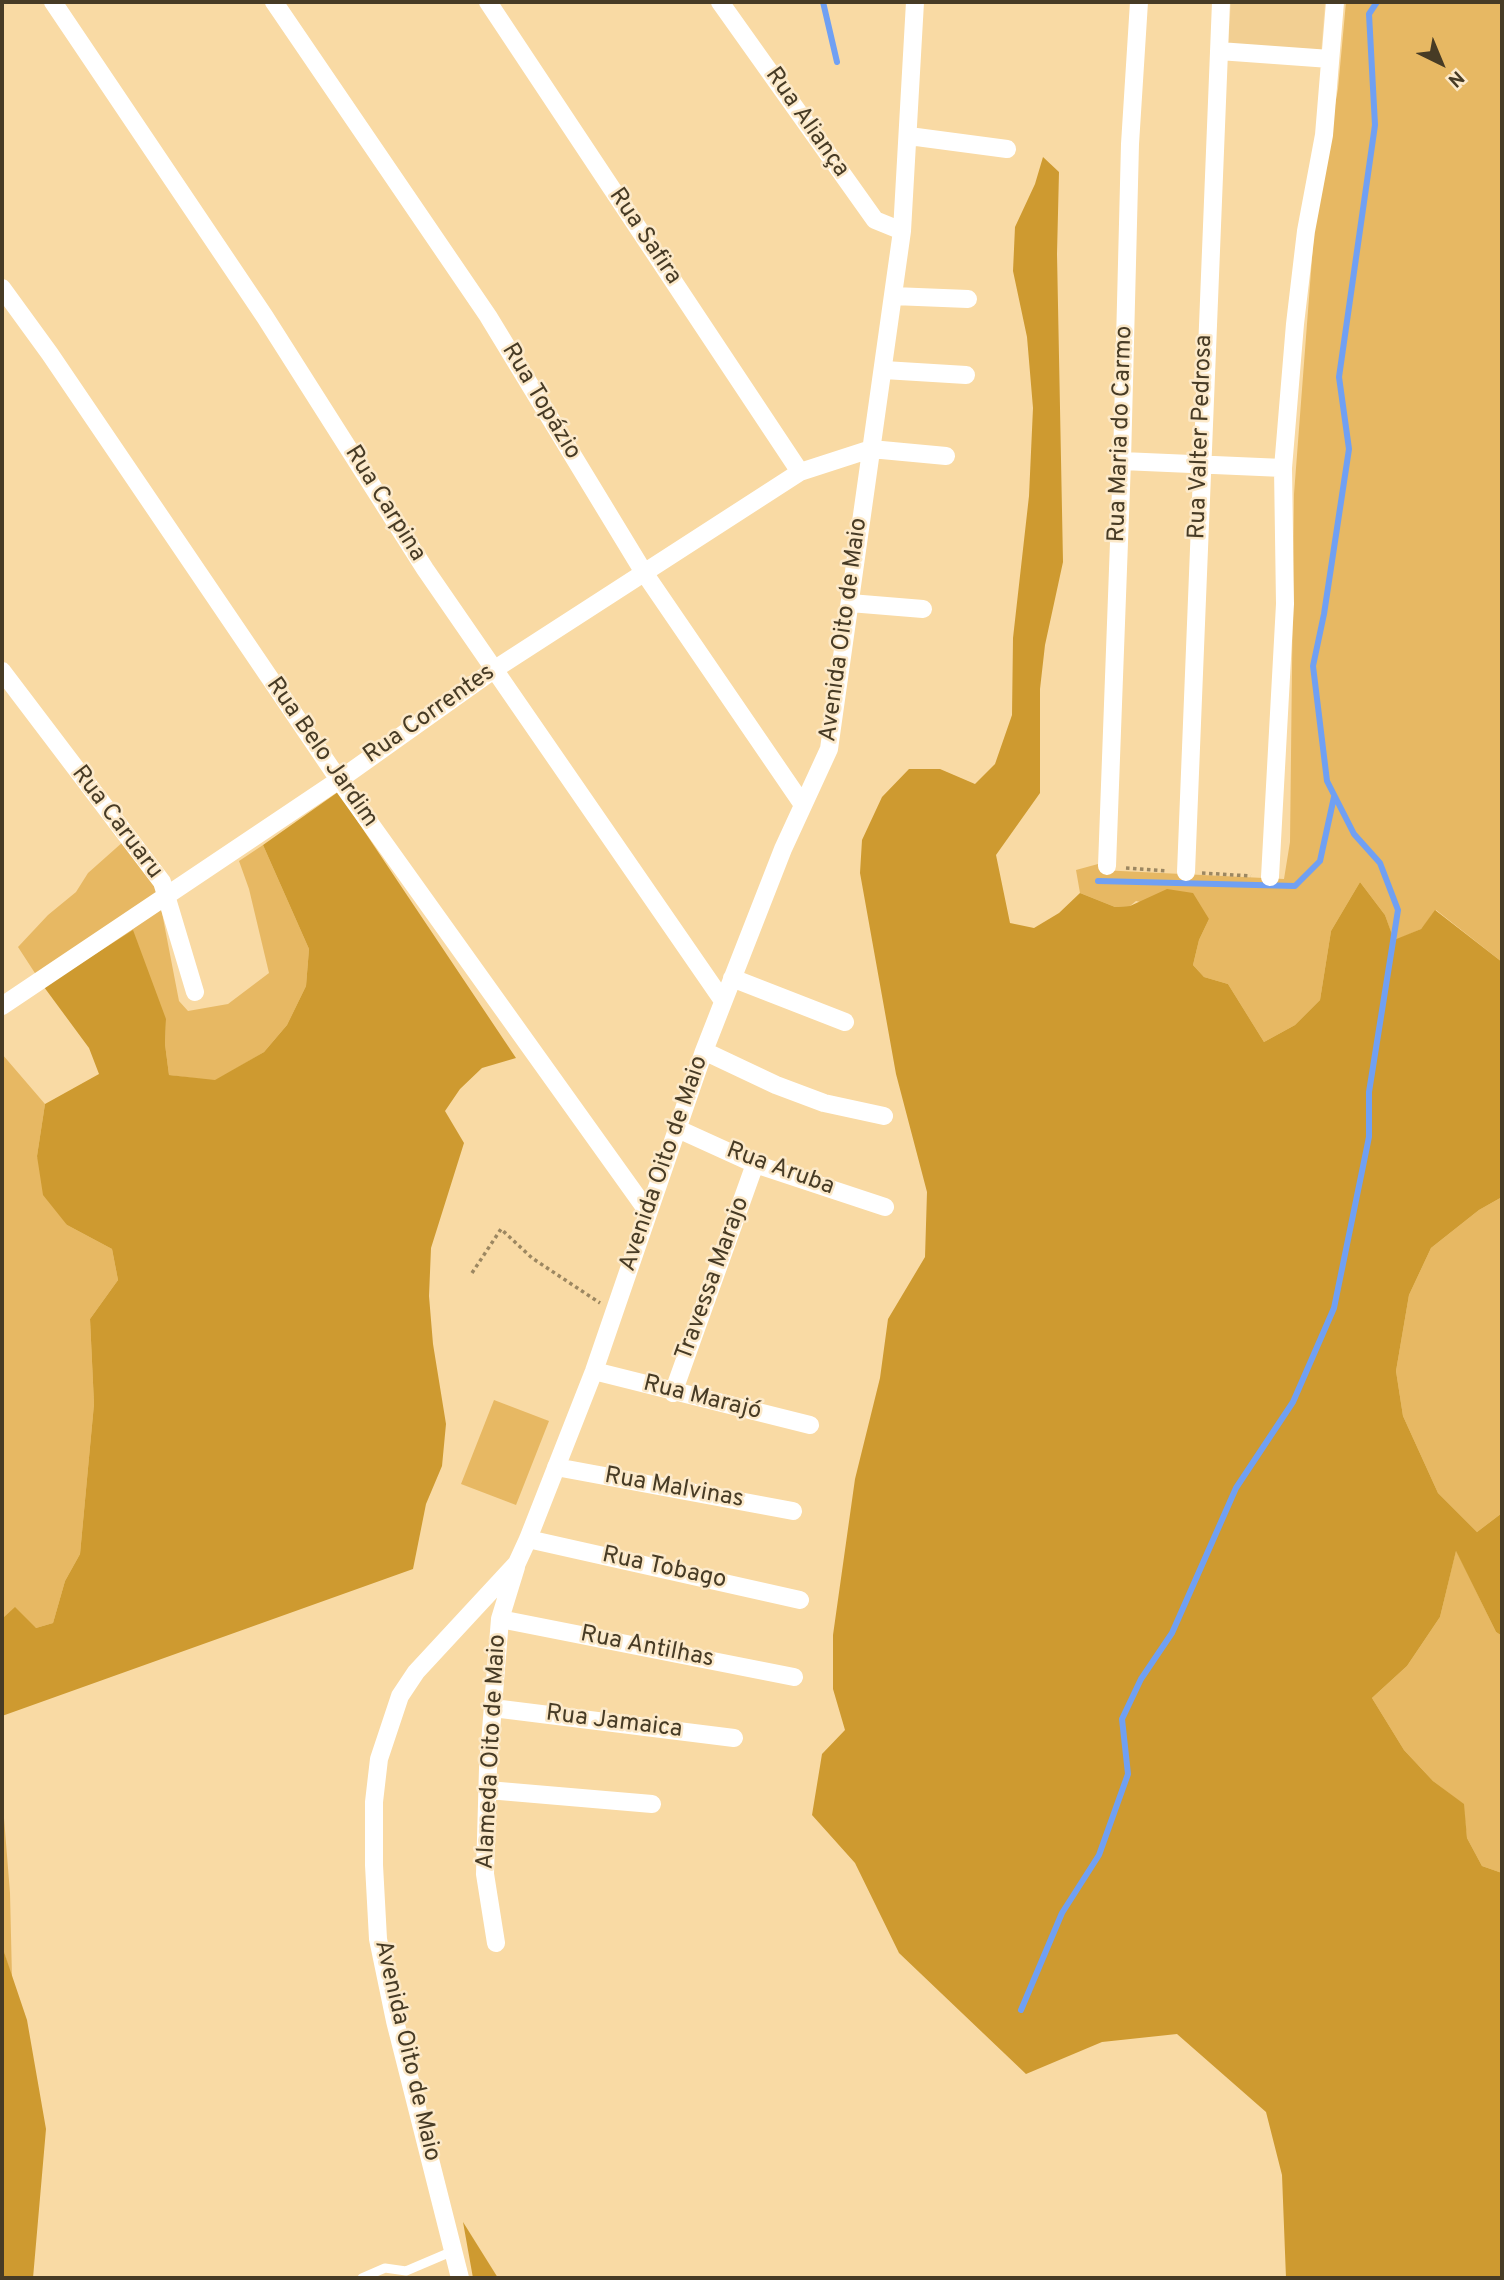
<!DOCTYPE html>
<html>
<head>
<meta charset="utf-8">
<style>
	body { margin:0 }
	#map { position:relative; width:1504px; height:2280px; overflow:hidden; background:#f9daa4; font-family:Overpass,sans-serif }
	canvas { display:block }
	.frame { position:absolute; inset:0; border:4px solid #473b25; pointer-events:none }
	.north { position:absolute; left:1406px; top:28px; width:70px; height:70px; -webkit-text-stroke:5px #fce9c9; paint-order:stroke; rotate:137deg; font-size:19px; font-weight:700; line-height:28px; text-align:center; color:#473b25 }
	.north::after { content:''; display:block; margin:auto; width:24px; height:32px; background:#473b25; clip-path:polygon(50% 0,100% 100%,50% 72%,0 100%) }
</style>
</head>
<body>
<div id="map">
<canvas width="1504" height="2280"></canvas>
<div class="frame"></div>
<div class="north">N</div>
</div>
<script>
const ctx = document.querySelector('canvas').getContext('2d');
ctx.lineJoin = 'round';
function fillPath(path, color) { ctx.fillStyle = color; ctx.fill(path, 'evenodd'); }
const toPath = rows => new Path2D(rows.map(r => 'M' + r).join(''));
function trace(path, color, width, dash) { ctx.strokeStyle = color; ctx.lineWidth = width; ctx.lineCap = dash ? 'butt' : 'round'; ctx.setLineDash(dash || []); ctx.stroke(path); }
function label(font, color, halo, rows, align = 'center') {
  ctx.font = font + ' Overpass,sans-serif'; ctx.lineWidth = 5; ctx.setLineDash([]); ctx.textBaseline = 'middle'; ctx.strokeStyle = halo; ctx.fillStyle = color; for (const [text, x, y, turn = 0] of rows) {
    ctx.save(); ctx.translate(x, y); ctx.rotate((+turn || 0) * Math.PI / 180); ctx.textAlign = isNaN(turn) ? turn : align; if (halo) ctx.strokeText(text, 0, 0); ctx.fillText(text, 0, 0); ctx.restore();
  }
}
const built = toPath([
	[1231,2,1325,2,1321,53,1228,46]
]);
const green = toPath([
	[1346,2,1502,2,1502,962,1436,910,1421,929,1394,941,1385,915,1360,882,1331,931,1320,1000,1295,1025,1264,1042,1228,984,1204,977,1193,965,1199,940,1209,919,1136,901,1130,906,1115,907,1080,893,1076,870,1098,864,1100,870,1284,879,1290,842,1294,494,1316,206,1338,89],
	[124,841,157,887,179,1001,188,1011,228,1004,269,973,249,889,239,861,263,845,309,949,306,986,287,1025,264,1052,215,1081,169,1075,165,1044,166,1019,44,987,18,947,48,915,76,892,88,873],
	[2,1054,45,1104,37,1156,67,1225,112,1249,118,1280,90,1319,94,1404,80,1554,65,1581,53,1623,36,1628,2,1619,2,1621],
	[1502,1197,1502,1513,1477,1532,1438,1493,1403,1416,1396,1371,1409,1295,1431,1248,1479,1210],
	[494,1400,549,1421,516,1505,461,1484],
	[1456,1550,1496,1632,1502,1636,1502,1873,1482,1866,1467,1838,1463,1804,1433,1781,1404,1750,1372,1698,1407,1666,1440,1617],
	[2,1793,10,1893,12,1978,2,1946]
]);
const forest = toPath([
	[1043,157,1059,172,1057,254,1063,562,1045,645,1040,689,1040,793,996,855,1010,923,1034,928,1059,913,1080,893,1115,907,1130,906,1167,889,1193,893,1209,919,1199,940,1193,965,1204,977,1228,984,1264,1042,1295,1025,1320,1000,1331,931,1360,882,1385,915,1394,940,1421,929,1435,910,1502,962,1502,1197,1479,1210,1431,1248,1409,1295,1396,1371,1403,1416,1438,1493,1477,1532,1502,1513,1502,1636,1496,1632,1456,1551,1440,1617,1407,1666,1372,1698,1404,1750,1433,1781,1464,1804,1467,1838,1482,1866,1502,1873,1502,2278,1286,2278,1282,2175,1266,2112,1177,2034,1102,2042,1026,2074,899,1953,855,1863,812,1815,822,1754,845,1730,833,1689,833,1635,855,1479,880,1378,888,1319,925,1257,927,1192,896,1074,860,873,862,840,882,797,909,769,940,769,975,784,995,764,1012,715,1013,638,1029,496,1033,408,1027,337,1013,271,1015,227,1035,184],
	[338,792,516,1058,482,1068,460,1089,445,1111,464,1143,431,1248,429,1296,433,1344,446,1424,442,1466,426,1504,413,1569,2,1716,2,1619,15,1607,36,1628,53,1623,65,1581,80,1554,94,1404,90,1319,118,1280,112,1249,67,1225,43,1195,37,1156,45,1104,99,1074,89,1048,44,987,133,930,166,1019,165,1044,169,1075,215,1080,264,1052,287,1025,306,986,309,949,263,845],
	[2,1946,27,2020,46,2129,33,2278,2,2278],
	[463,2222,498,2278,473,2278]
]);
const stream = toPath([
	[823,2,837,62],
	[1098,881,1295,886,1320,861,1334,797],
	[1021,2010,1062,1913,1099,1855,1128,1774,1122,1719,1141,1679,1172,1633,1236,1488,1293,1402,1334,1308,1369,1137,1369,1092,1398,910,1380,863,1354,834,1327,781,1313,666,1324,614,1349,449,1339,377,1375,125,1369,14,1377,2]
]);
const path = toPath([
	[1126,868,1167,871],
	[1202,873,1251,876],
	[472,1273,501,1229,532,1258,600,1303]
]);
const lane = toPath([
	[362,2278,385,2268,406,2271,453,2251]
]);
const street = toPath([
	[53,2,265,317,425,569,723,1001],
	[274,2,488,316,643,571,803,805],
	[488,2,800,472],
	[720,2,875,220,902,231],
	[1219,51,1330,59],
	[909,136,1007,149],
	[2,288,50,354,339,780,648,1212],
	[893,296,968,299],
	[884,370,966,375],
	[1122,461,1283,468],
	[850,603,923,609],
	[2,671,162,882,195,992],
	[1107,866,1122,461,1130,144,1139,2],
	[1186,872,1221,2],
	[1270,877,1285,604,1283,468,1295,324,1306,231,1324,135,1335,2],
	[732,978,845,1022],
	[2,1006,339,780,495,669,800,472,871,449,946,456],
	[704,1051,776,1085,824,1103,884,1116],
	[678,1129,755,1164,885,1207],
	[594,1371,810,1425],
	[673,1393,755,1164],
	[556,1467,793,1511],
	[528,1539,800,1600],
	[500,1619,794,1677],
	[493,1708,734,1738],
	[488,1790,652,1804],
	[496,1943,485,1874,488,1768,500,1619,516,1567],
	[460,2278,395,2021,378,1939,374,1865,374,1802,379,1759,400,1696,416,1672,517,1563,528,1539,594,1371,704,1051,783,849,829,749,902,231,915,2]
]);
const streetNames = [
	["Rua Aliança",806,123,55],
	["Rua Safira",644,237,56],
	["Rua Topázio",540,402,59],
	["Rua Maria do Carmo",1122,434,-88],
	["Rua Valter Pedrosa",1202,437,-88],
	["Rua Carpina",384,504,58],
	["Avenida Oito de Maio",845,630,-82],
	["Rua Correntes",430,715,-35],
	["Rua Belo Jardim",321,753,55],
	["Rua Caruaru",116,823,53],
	["Avenida Oito de Maio",665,1164,-71],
	["Rua Aruba",780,1170,20],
	["Travessa Marajo",714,1279,-70],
	["Rua Marajó",702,1399,14],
	["Rua Malvinas",674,1489,10],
	["Rua Tobago",664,1569,12],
	["Rua Antilhas",647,1648,11],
	["Rua Jamaica",614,1723,7],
	["Alameda Oito de Maio",493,1752,-87],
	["Avenida Oito de Maio",406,2051,77]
];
fillPath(built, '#f2cf92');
fillPath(green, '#e7b863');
fillPath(forest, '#ce9a30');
trace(stream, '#70a0f3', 6);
trace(path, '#9c8761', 3.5, [3.5, 3.5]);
trace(lane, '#fff', 9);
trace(street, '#fff', 18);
label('24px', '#473b25', '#fce9c9', streetNames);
</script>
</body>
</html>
